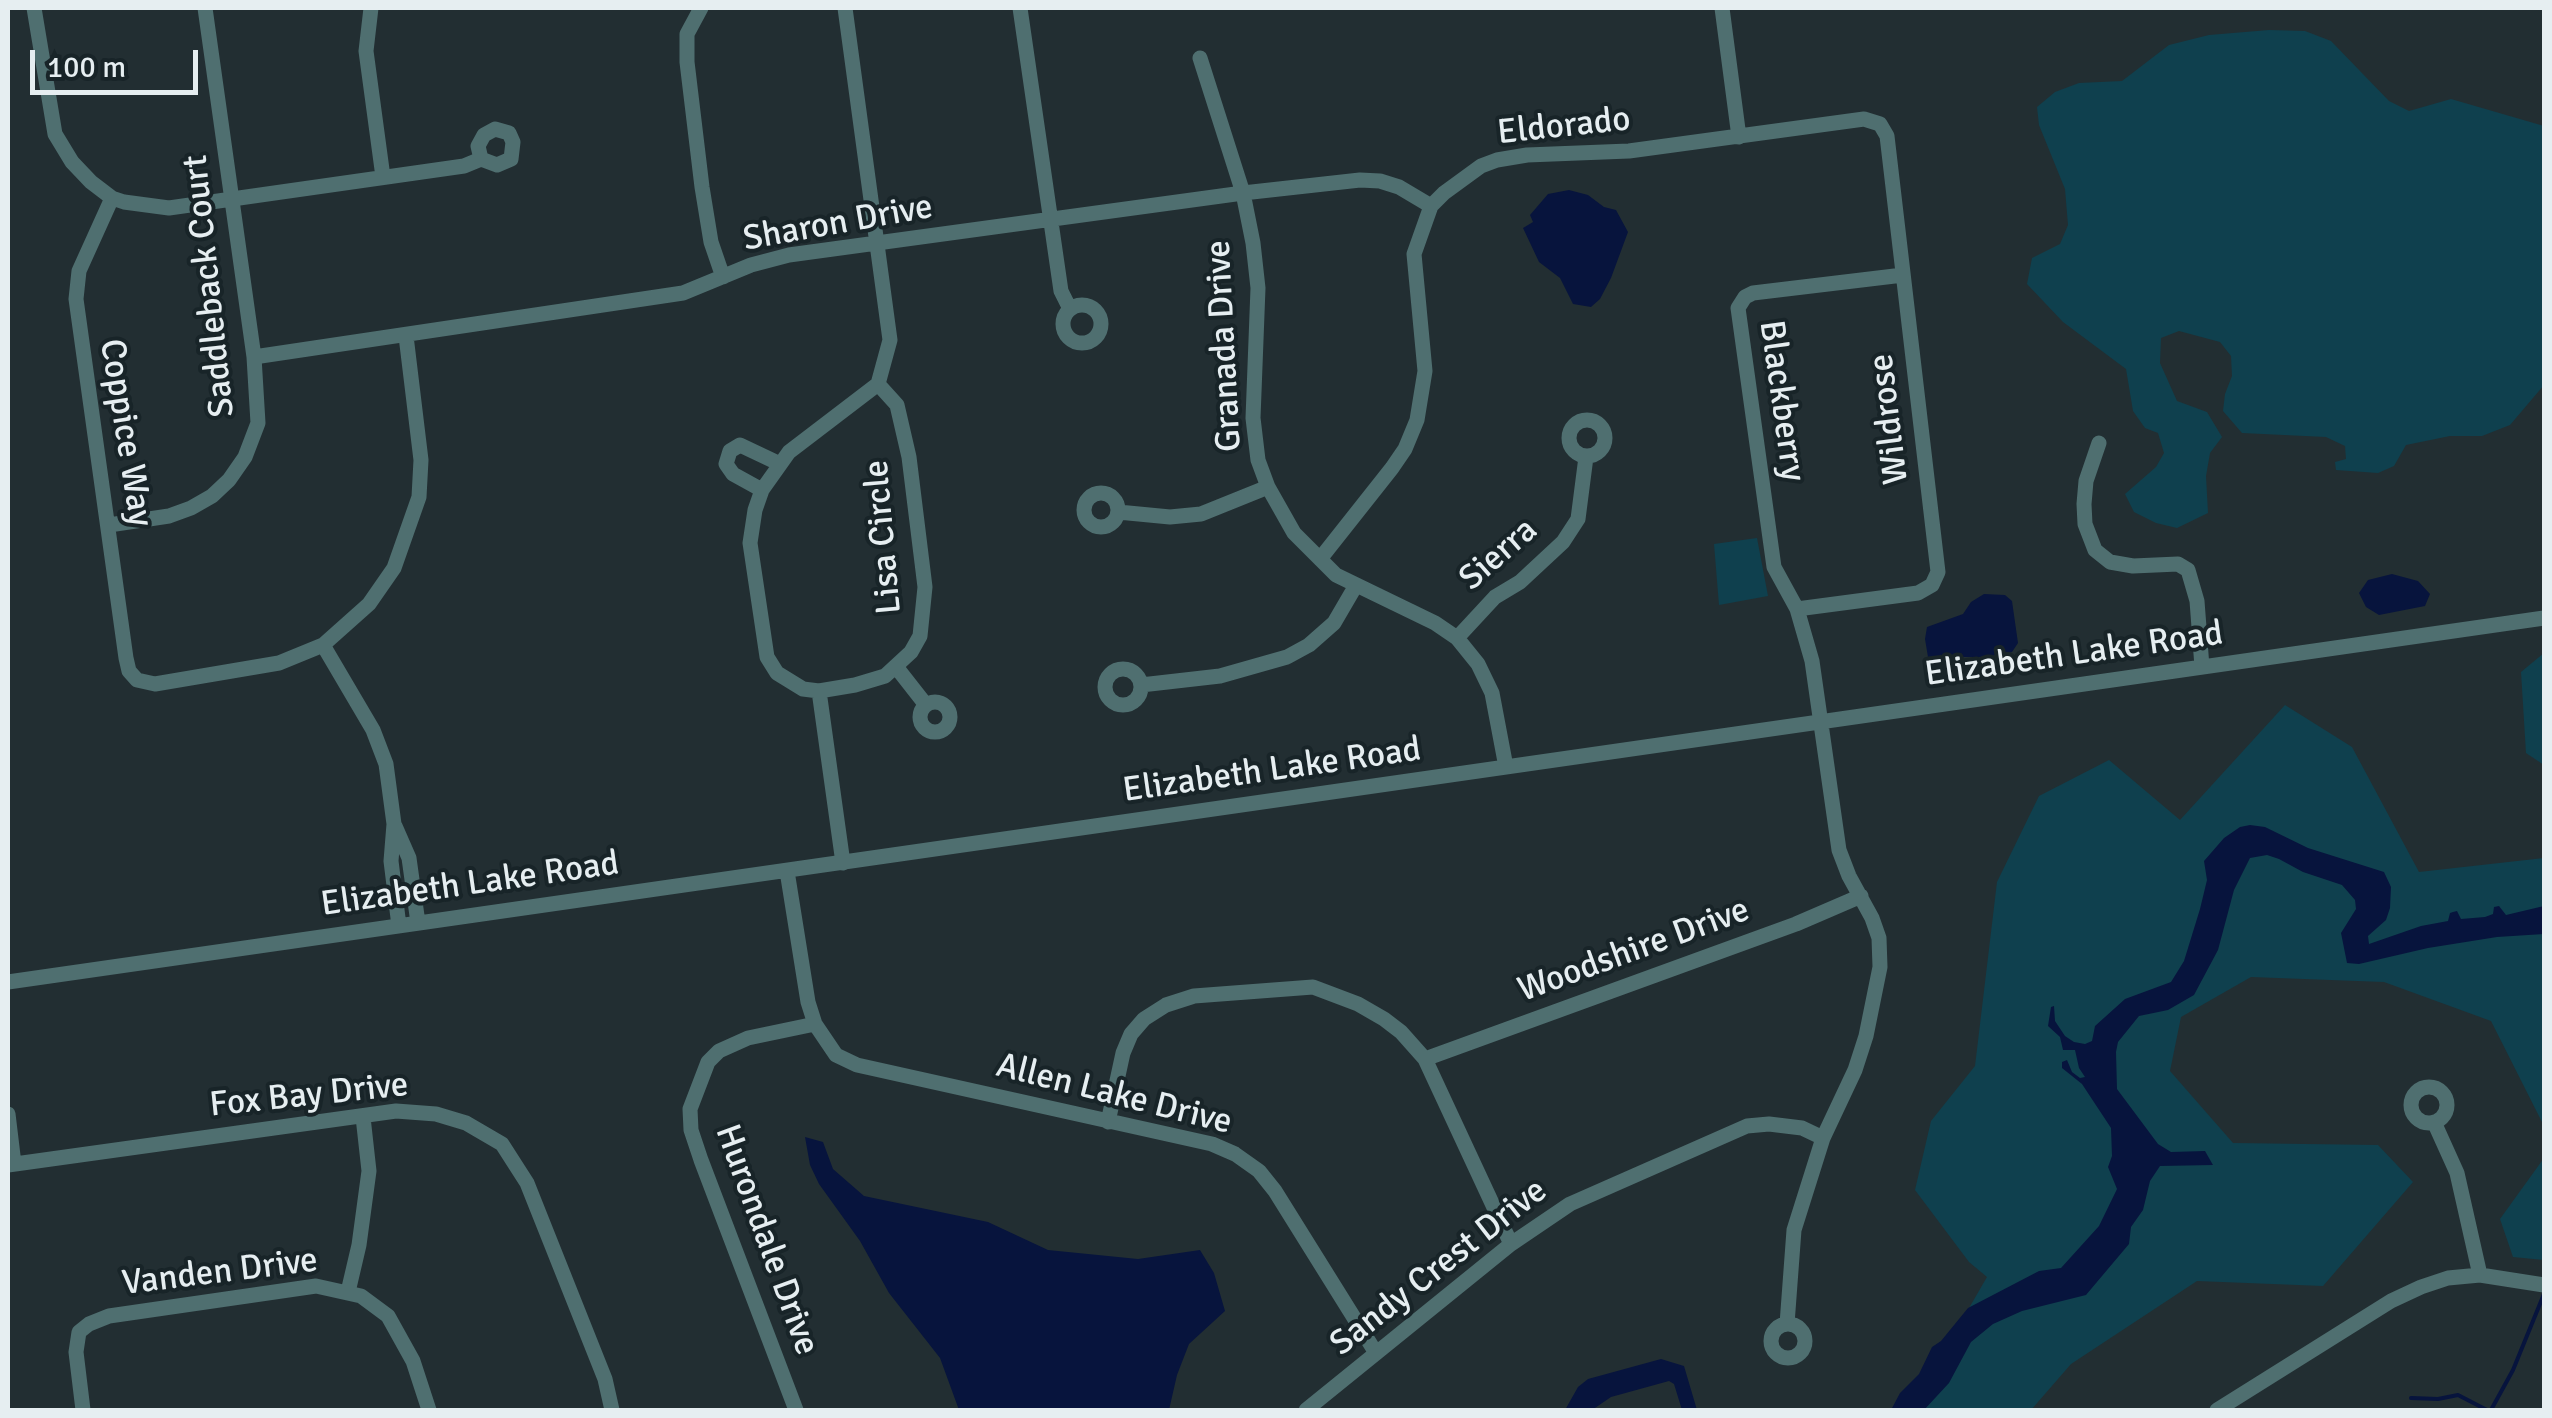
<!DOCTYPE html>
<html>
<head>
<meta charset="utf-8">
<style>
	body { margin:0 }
	#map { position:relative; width:2552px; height:1418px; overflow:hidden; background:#222e32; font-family:Signika,sans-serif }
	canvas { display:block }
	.frame { position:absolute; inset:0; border:10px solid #e6eef1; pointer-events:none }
	.scale { position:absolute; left:30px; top:50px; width:168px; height:45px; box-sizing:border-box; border:5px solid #e6eef1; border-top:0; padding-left:12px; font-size:30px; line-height:35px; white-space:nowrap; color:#e6eef1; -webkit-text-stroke:8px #182428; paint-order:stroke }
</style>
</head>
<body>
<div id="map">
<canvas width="2552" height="1418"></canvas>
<div class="frame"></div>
<div class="scale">100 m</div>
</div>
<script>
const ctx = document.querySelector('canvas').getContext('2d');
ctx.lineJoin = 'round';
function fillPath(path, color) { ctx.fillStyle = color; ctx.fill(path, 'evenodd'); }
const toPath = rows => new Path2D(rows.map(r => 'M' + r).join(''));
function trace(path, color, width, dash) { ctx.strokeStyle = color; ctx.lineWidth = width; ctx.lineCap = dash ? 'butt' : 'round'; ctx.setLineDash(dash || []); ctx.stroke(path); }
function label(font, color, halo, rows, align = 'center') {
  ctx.font = font + ' Signika,sans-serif'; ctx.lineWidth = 8; ctx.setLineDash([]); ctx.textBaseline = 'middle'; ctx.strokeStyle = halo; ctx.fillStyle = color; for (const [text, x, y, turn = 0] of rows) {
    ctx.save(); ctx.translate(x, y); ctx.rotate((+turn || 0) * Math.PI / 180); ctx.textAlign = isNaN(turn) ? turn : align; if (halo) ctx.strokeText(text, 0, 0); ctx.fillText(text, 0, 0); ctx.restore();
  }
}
const green = toPath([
	[2269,30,2305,31,2331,41,2389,101,2409,111,2451,99,2544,126,2544,385,2510,425,2482,436,2450,436,2406,445,2394,466,2378,473,2336,470,2335,462,2346,459,2345,446,2326,437,2242,433,2223,411,2225,394,2232,376,2231,356,2220,342,2179,331,2161,338,2160,363,2177,401,2207,412,2222,437,2210,453,2206,476,2208,513,2177,528,2156,523,2134,512,2125,494,2156,467,2164,453,2158,433,2145,428,2133,411,2126,369,2063,322,2027,284,2032,258,2060,244,2068,225,2065,189,2039,125,2037,107,2055,92,2079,83,2122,81,2169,45,2209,35],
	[1757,538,1768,596,1719,605,1714,544],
	[2544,653,2544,765,2526,753,2521,672],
	[2285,705,2352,747,2419,872,2544,858,2544,1126,2491,1021,2384,982,2251,977,2181,1017,2170,1071,2233,1143,2378,1145,2413,1182,2323,1286,2197,1281,2071,1364,2031,1410,1910,1410,1987,1277,1969,1262,1915,1190,1931,1121,1975,1066,1997,882,2039,796,2109,760,2180,820],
	[2544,1158,2544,1260,2513,1257,2500,1219]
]);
const water = toPath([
	[1569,190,1588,195,1604,207,1616,210,1628,232,1611,278,1600,299,1591,307,1573,304,1560,278,1539,262,1523,228,1533,222,1530,215,1548,194],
	[2392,574,2418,581,2430,594,2425,606,2379,615,2366,607,2359,593,2368,580],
	[1984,594,2005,595,2012,601,2018,643,2012,652,1986,657,1928,657,1925,639,1927,627,1963,614,1971,602],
	[2250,825,2265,827,2308,848,2384,872,2391,887,2390,908,2386,920,2368,936,2369,944,2421,926,2448,921,2450,913,2453,912,2457,911,2461,919,2485,917,2493,914,2494,907,2499,906,2506,915,2544,906,2544,934,2497,937,2428,948,2359,964,2347,963,2341,933,2356,909,2355,900,2342,885,2303,872,2279,859,2267,855,2250,858,2234,890,2218,950,2194,995,2168,1010,2139,1016,2118,1042,2116,1052,2117,1089,2158,1144,2171,1152,2205,1151,2213,1165,2160,1166,2150,1181,2143,1210,2131,1227,2129,1244,2086,1295,2022,1311,1993,1324,1971,1342,1949,1383,1924,1410,1891,1410,1900,1393,1919,1374,1932,1347,1941,1341,1968,1308,2039,1271,2061,1268,2099,1226,2117,1189,2108,1167,2112,1156,2111,1128,2082,1084,2062,1068,2062,1062,2067,1060,2072,1072,2080,1078,2085,1077,2079,1068,2075,1050,2063,1050,2060,1037,2048,1026,2051,1007,2054,1006,2055,1021,2065,1036,2074,1042,2085,1044,2092,1041,2095,1026,2125,999,2171,982,2184,961,2200,909,2207,880,2204,861,2224,838,2240,827],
	[805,1137,823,1142,833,1169,864,1196,988,1222,1048,1250,1138,1259,1200,1250,1214,1273,1225,1311,1189,1344,1177,1375,1169,1410,959,1410,940,1358,889,1293,860,1241,819,1184,810,1165],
	[1661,1359,1684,1366,1697,1410,1682,1410,1674,1384,1669,1381,1611,1397,1592,1410,1565,1410,1578,1387,1588,1379]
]);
const stream = toPath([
	[2411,1398,2438,1399,2458,1395,2487,1410],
	[2491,1410,2513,1370,2544,1294]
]);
const minor = toPath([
	[34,8,55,134,72,162,91,182,112,198,124,202,169,208,464,166,481,159,497,165,511,159,513,142,509,133,495,129,484,135,478,146,481,159],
	[371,8,366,51,383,177],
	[701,8,687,34,687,62,702,187,711,242,723,277],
	[845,8,890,340,878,384,789,452,762,490,755,510,750,543,767,657,777,673,803,689,819,691,855,685,885,676,911,652,920,636,925,587,909,457,897,405,878,384],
	[1020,8,1061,291,1070,309],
	[1722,8,1739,137],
	[1200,58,1243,193,1253,243,1258,288,1253,418,1258,460,1268,487,1294,533,1336,575,1435,623,1457,638,1478,664,1492,693,1506,767],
	[112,198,79,271,76,299,126,658,129,671,137,680,155,684,279,663,323,645,369,604,394,568,419,497,421,460,406,336],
	'1063 324a19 19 0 1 1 38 0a19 19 0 1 1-38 0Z',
	[254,357,683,293,751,265,789,255,1243,193,1360,180,1380,181,1399,187,1431,206],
	'1569 438a18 18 0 1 1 36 0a18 18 0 1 1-36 0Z',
	[2099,443,2086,481,2084,504,2085,524,2095,550,2110,562,2133,566,2178,564,2188,570,2197,601,2202,667],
	[762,490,733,474,726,464,730,451,740,445,778,463],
	'1084 510a17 17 0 1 1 34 0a17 17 0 1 1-34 0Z',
	[1118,512,1170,517,1201,514,1268,487],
	[109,525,169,516,191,508,212,496,229,480,245,457,258,423,254,357,205,8],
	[1320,559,1392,468,1405,449,1417,420,1425,371,1414,254,1431,206,1444,193,1481,166,1497,160,1527,155,1629,151,1864,119,1880,124,1887,136,1938,572,1932,585,1918,593,1797,609],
	[1457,638,1495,597,1520,582,1563,542,1578,519,1586,457],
	[323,645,373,730,386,764,394,824,391,861,399,926],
	[897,668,926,705],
	'1105 687a18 18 0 1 1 36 0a18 18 0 1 1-36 0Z',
	[1141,685,1220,676,1287,657,1309,645,1334,623,1355,587],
	[819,691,843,863],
	'920 717a15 15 0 1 1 30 0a15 15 0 1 1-30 0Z',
	[395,826,409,858,418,923],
	[787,871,808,1002,815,1024,836,1055,857,1065,1212,1144,1235,1154,1259,1171,1275,1191,1376,1353],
	[8,982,2544,618],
	[1425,1059,1796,924,1861,896],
	'2411 1105a18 18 0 1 1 36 0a18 18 0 1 1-36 0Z',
	[8,1114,14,1164],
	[1108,1122,1123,1053,1131,1034,1144,1019,1166,1005,1194,996,1313,987,1358,1004,1384,1019,1401,1032,1425,1059,1511,1244],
	[2434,1122,2457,1173,2480,1275],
	[8,1165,396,1111,436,1114,466,1123,502,1144,527,1183,605,1379,612,1410],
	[348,1292,359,1245,369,1171,363,1117],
	[1787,1324,1794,1230,1823,1138,1855,1070,1866,1036,1880,967,1879,938,1872,918,1849,876,1839,850,1812,661,1797,609,1774,567,1738,308,1745,297,1753,293,1903,275],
	'1771 1341a17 17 0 1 1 34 0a17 17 0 1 1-34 0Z',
	[83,1410,76,1352,79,1332,89,1324,109,1316,316,1286,361,1296,388,1316,413,1361,429,1410],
	[796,1410,701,1160,691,1130,690,1109,708,1062,719,1051,748,1038,815,1024],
	[1306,1410,1511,1244,1570,1204,1747,1126,1769,1124,1802,1128,1823,1138],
	[2217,1410,2391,1301,2421,1287,2448,1278,2480,1275,2544,1285]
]);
const streetNames = [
	["Eldorado",1564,127,-6],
	["Sharon Drive",838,224,-10],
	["Saddleback Court",210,286,-96],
	["Granada Drive",1225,346,-93],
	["Blackberry",1781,401,82],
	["Wildrose",1890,419,-97],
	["Coppice Way",125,433,81],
	["Lisa Circle",884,537,-95],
	["Sierra",1499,555,-41],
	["Elizabeth Lake Road",2074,655,-8],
	["Elizabeth Lake Road",1272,771,-8],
	["Elizabeth Lake Road",470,885,-8],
	["Woodshire Drive",1634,951,-20],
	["Allen Lake Drive",1114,1095,14],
	["Fox Bay Drive",309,1096,-6],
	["Hurondale Drive",766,1240,70],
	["Sandy Crest Drive",1439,1268,-38],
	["Vanden Drive",220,1273,-7]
];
fillPath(green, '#0f404e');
fillPath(water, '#07143d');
trace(stream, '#07143d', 4);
trace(minor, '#4f6f70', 15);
label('35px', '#e6eef1', '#182428', streetNames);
</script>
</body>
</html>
